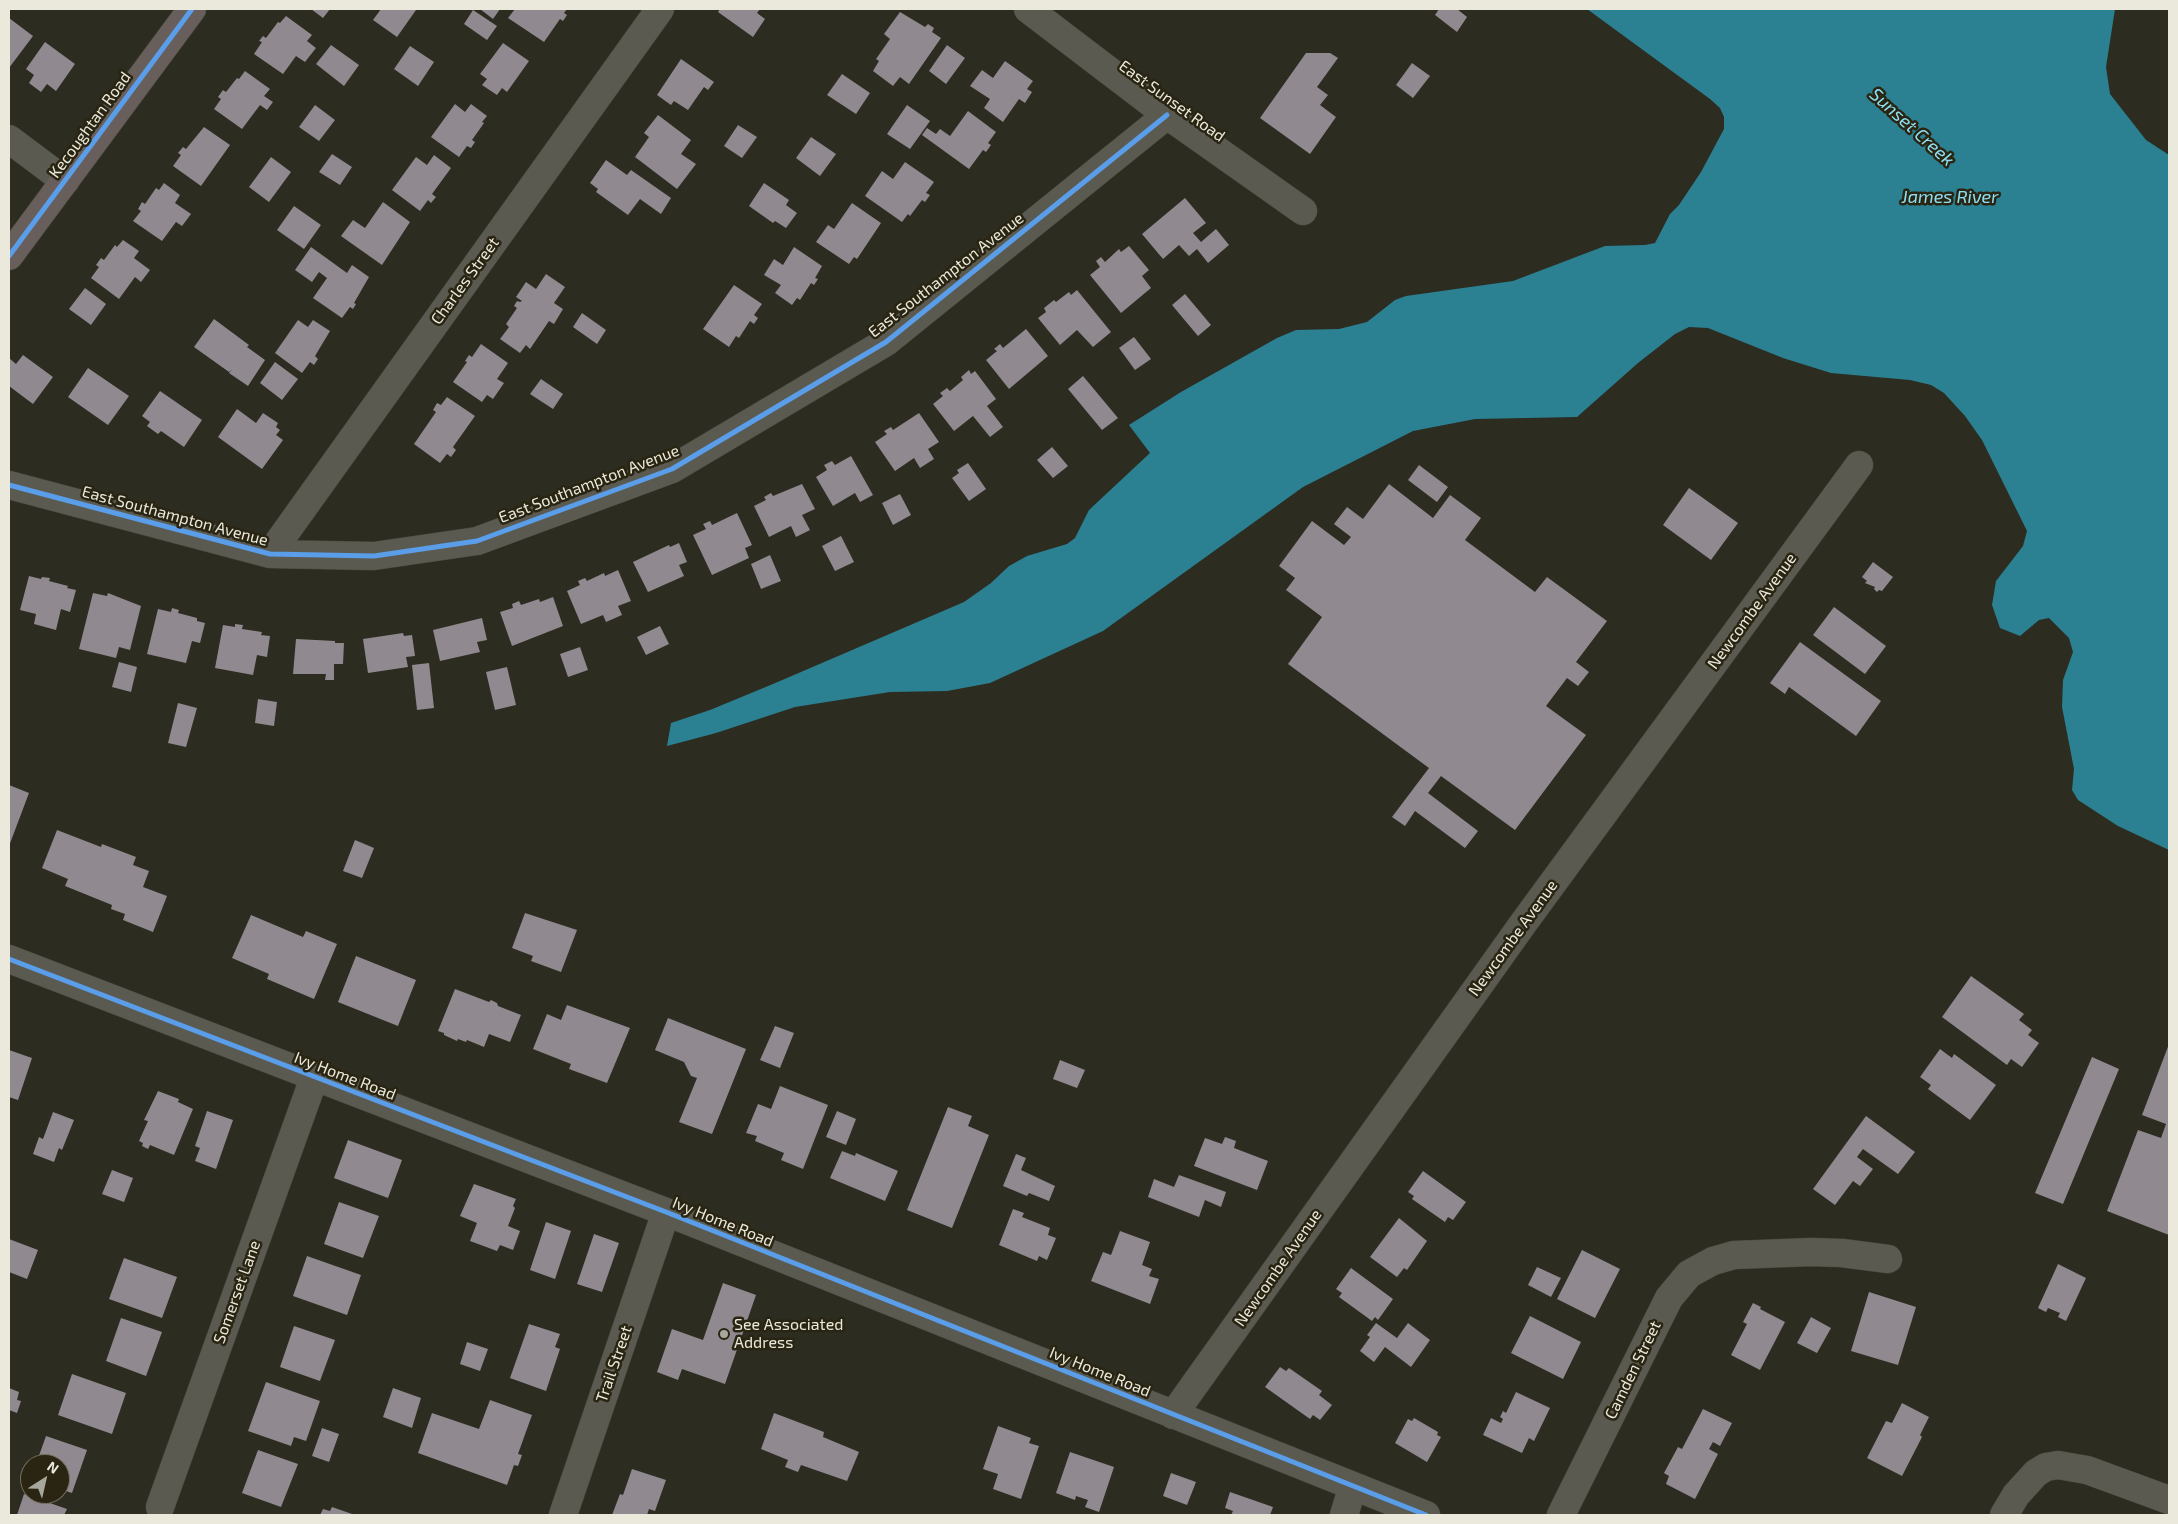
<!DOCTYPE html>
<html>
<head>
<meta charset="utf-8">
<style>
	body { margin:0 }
	#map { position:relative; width:2178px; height:1524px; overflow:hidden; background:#2d2c21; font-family:"Exo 2",sans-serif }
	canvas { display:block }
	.frame { position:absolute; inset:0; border:10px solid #ebe9dc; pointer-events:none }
	.north { position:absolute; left:20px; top:1454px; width:50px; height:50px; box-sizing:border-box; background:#292512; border:1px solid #777363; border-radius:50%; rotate:35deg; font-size:14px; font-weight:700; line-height:20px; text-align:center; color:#ebe9dc }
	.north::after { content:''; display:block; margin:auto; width:18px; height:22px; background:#a8a79b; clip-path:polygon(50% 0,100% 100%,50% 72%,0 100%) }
</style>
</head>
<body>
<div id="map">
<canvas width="2178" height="1524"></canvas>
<div class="frame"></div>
<div class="north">N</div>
</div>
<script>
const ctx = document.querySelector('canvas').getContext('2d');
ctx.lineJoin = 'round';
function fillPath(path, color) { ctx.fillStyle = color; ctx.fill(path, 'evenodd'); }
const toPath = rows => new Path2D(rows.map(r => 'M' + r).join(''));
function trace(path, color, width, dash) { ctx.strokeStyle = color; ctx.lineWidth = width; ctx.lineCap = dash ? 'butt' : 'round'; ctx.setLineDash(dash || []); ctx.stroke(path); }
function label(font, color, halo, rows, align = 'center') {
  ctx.font = font + ' "Exo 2",sans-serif'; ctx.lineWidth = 5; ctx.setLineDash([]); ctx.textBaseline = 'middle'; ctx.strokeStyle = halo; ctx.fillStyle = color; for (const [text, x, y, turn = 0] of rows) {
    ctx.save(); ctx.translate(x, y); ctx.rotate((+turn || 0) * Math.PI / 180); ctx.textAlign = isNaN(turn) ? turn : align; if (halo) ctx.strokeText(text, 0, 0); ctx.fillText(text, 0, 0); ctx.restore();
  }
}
const water = toPath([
	[1587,9,2115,9,2106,67,2110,94,2146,140,2169,155,2169,850,2118,826,2078,800,2072,790,2074,769,2062,707,2063,680,2073,652,2069,638,2049,618,2039,620,2020,636,2000,628,1992,605,1996,581,2023,546,2027,531,1982,440,1965,416,1944,393,1931,385,1910,380,1831,373,1783,358,1708,328,1689,327,1675,334,1638,363,1577,417,1475,419,1413,431,1303,487,1103,631,990,683,947,691,890,692,795,707,716,733,667,746,671,723,710,710,773,684,964,602,991,583,1009,566,1027,556,1067,544,1075,538,1089,510,1150,453,1129,425,1181,392,1277,338,1296,330,1339,329,1367,322,1395,300,1406,296,1513,281,1605,246,1645,245,1655,243,1670,214,1679,205,1701,172,1724,129,1724,117,1720,108,1710,99]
]);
const building = toPath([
	[311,9,330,9,323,18],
	[381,9,414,9,416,10,397,37,373,20],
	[480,9,500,9,493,19],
	[515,9,567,9,564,13,567,15,563,21,560,19,544,42,508,18],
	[720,9,760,9,757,13,765,19,753,37,718,12],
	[1439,9,1457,9,1467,17,1457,32,1435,15],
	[473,10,497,26,487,40,464,24],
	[900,12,925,27,928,24,934,28,932,32,941,38,909,84,900,77,893,86,873,71,879,61,876,59,890,39,884,34],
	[286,16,312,35,307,41,316,48,305,62,296,56,283,74,254,54,262,42,259,41,263,36,266,38,278,22,280,23],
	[9,18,33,36,9,68],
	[45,42,75,64,56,91,47,84,41,92,29,83,34,75,26,69],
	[503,43,529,61,507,92,502,88,497,95,482,85,487,79,480,74],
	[331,45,359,65,344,86,316,64],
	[947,45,965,58,946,84,929,71],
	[410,46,434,62,418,86,394,69],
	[1306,53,1330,53,1338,58,1317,87,1328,95,1320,105,1336,117,1310,154,1260,118],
	[681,59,714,82,708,90,704,87,688,110,674,101,671,105,657,95],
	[1005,61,1033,81,1027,89,1032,92,1025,103,1019,99,1003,122,984,108,990,99,970,86,982,70,993,78],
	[1412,63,1430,76,1413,98,1396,85],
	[245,71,270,89,264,96,273,102,267,110,260,105,242,129,214,109,221,99,218,97,223,90,226,92,237,78,239,79],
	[842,74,870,93,856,114,827,95],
	[455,104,465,112,471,104,487,116,482,122,484,123,472,140,475,142,471,148,467,146,459,157,431,137],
	[315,105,335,120,319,141,299,127],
	[907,105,930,121,910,149,887,134],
	[968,111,996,132,988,143,991,145,986,152,983,150,969,169,922,135,927,128,936,134,940,129,950,136],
	[658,115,691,140,681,154,696,164,677,189,635,157,649,137,644,133],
	[738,125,757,137,742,158,724,146],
	[204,127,230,145,201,186,173,166,181,155,178,153,183,147,186,149],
	[811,137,836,154,820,176,796,158],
	[332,154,352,167,340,185,319,172],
	[434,155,451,168,432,194,436,197,431,203,428,200,420,211,392,190,416,157,427,165],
	[271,157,291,172,269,202,249,187],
	[606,160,627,175,631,170,671,198,661,214,640,199,628,215,596,192,598,189,590,183],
	[905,162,934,182,926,193,930,195,925,202,922,200,910,216,908,214,902,222,865,196,882,171,893,179],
	[164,183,180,195,175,203,191,214,182,226,176,222,162,241,133,221,141,211,138,209,142,202,145,204,156,188,159,190],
	[764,183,789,200,786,205,797,213,786,228,775,221,773,223,749,206],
	[1185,198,1206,223,1193,233,1201,242,1216,229,1229,245,1208,263,1197,249,1189,256,1179,245,1163,259,1142,234],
	[383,202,410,222,382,265,341,236,353,220,365,228],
	[852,203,881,223,857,259,854,257,849,264,816,242,828,225,834,229],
	[294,206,321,225,304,249,277,230],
	[123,240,139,251,134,258,150,270,141,282,135,277,119,299,91,278,99,267,96,265,101,258,104,260,115,245,117,247],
	[1129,246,1149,270,1142,276,1151,288,1121,313,1090,275,1100,267,1096,261,1101,257,1105,262,1119,249,1121,252],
	[311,247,347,273,352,265,369,277,354,303,356,304,353,309,350,307,342,318,313,298,327,278,319,272,312,282,295,270],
	[794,247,822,266,815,278,818,279,814,285,811,283,800,300,797,298,792,305,775,293,781,285,764,275,774,259,783,265],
	[546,274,565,287,554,303,563,309,554,324,549,321,530,349,526,345,520,353,500,339,509,327,506,324,517,308,514,306,517,301,520,302,522,301,516,297,526,282,536,289],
	[734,285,762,304,754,315,758,318,754,324,750,321,739,338,736,336,729,347,703,329],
	[85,288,106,304,91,325,69,309],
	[1077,290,1111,332,1093,347,1077,330,1060,345,1038,318,1046,312,1044,308,1054,300,1056,302,1069,292,1071,295],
	[1185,294,1211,325,1198,336,1172,305],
	[582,313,606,330,597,344,573,327],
	[214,319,249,345,247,347,265,360,248,386,229,373,232,369,229,372,194,347],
	[298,320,308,327,313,320,330,331,315,356,318,359,314,365,310,362,302,373,275,353],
	[1026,329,1048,356,1009,389,986,360,997,351,994,349,1000,344,1003,348],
	[1134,337,1151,359,1135,370,1119,348],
	[481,344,508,363,497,379,504,383,493,399,487,395,482,402,453,382,467,362,465,361,469,355,472,357],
	[23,355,53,377,33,404,9,386,9,358,16,364],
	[275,362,298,379,282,400,260,383],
	[88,368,129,396,108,425,68,397],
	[969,370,971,374,975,371,996,399,987,406,1003,427,990,437,973,416,954,431,933,404,943,396,940,393,947,388,950,391,963,380,961,377],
	[1083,376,1118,418,1102,430,1068,389],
	[541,379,563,394,553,409,530,394],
	[160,391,202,420,184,447,161,431,158,434,147,426,150,422,142,416],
	[447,397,475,416,453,447,456,450,451,457,447,454,440,463,414,444,436,412,433,410,437,403,441,405],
	[237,409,256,423,263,413,278,423,276,427,280,430,276,435,283,440,262,469,218,437],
	[919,413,939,442,928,449,934,459,920,468,914,458,895,471,875,442,887,434,884,431,891,427,893,430],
	[1052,447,1068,466,1053,478,1037,460],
	[851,456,873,495,860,502,855,493,833,506,816,477,827,470,824,465,832,461,835,465],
	[968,463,986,489,969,501,952,478,959,473,957,470],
	[1419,465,1448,487,1437,502,1408,480],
	[802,484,815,509,802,515,810,530,796,537,791,526,769,537,754,506,766,500,764,497,771,493,773,496],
	[1389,484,1433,518,1450,495,1481,518,1465,540,1535,592,1547,577,1607,621,1576,662,1589,672,1578,686,1567,678,1546,706,1586,735,1515,830,1441,776,1428,793,1478,831,1465,848,1415,811,1405,826,1392,817,1429,768,1288,664,1322,617,1286,590,1295,578,1279,566,1312,521,1344,545,1351,537,1334,524,1347,507,1363,519],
	[1689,488,1738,523,1711,560,1663,525],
	[900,494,911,515,893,525,882,503],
	[737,513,752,545,745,548,749,558,712,575,693,535,706,529,703,524,710,521,712,525],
	[841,536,854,562,835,571,822,546],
	[679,543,687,562,679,565,684,576,648,592,633,562,669,545,670,547],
	[770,555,781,581,761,589,751,564],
	[1873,562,1893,577,1882,591,1879,590,1877,592,1874,589,1875,587,1865,583,1867,581,1862,577],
	[618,570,631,601,618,606,622,615,606,622,603,615,581,624,567,591,580,585,578,581,585,578,587,581,604,573,605,576],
	[29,576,41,579,42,577,50,578,49,581,68,586,67,588,76,590,70,612,61,609,56,630,34,624,36,614,20,610],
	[93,593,107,596,108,593,141,606,130,650,119,647,116,658,79,649],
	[553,597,563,626,512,646,500,612,513,608,512,604,519,601,521,605,539,599,540,602],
	[1834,607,1886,646,1865,674,1813,635],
	[172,608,179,610,178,613,197,618,197,621,205,623,200,643,192,641,186,663,147,654,158,609,171,612],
	[482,618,487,640,477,642,480,652,440,661,433,630],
	[235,624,243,625,242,629,262,632,261,635,270,636,267,657,257,655,253,675,215,668,223,625,235,627],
	[660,626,669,644,646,655,637,637],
	[403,633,404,636,412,635,415,656,406,657,408,667,368,673,363,639],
	[296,639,335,641,335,643,344,643,343,664,334,664,334,680,325,680,326,674,293,674],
	[1800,642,1881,701,1856,736,1789,687,1785,694,1770,683],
	[580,647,588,670,568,677,560,654],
	[119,662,137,667,131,692,112,687],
	[429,663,434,708,417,710,412,665],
	[507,667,516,705,495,710,486,672],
	[258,699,277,702,274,726,255,723],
	[178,703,197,708,186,747,168,743],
	[9,785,29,793,9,846],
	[57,830,101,847,102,844,136,857,133,865,149,871,143,887,167,896,153,932,123,920,125,914,111,909,112,905,65,886,68,879,42,868],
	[355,840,374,848,362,878,343,871],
	[525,913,577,930,561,972,531,961,533,956,512,948],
	[251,915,303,937,306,931,337,944,314,999,267,979,269,974,232,958],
	[356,956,416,980,398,1026,338,1002],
	[1971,976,2024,1014,2019,1020,2032,1030,2028,1035,2039,1043,2022,1067,2011,1059,2007,1065,1942,1017],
	[455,989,489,1002,491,1000,497,1003,498,1006,521,1015,510,1042,489,1034,484,1047,467,1040,466,1042,458,1039,457,1041,444,1035,444,1033,438,1031],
	[567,1005,630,1028,607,1083,569,1069,571,1064,533,1049,547,1014,561,1020],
	[668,1018,746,1049,712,1134,679,1122,697,1078,691,1076,684,1062,655,1050],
	[775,1026,794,1033,780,1068,760,1060],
	[2169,1044,2169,1235,2107,1211,2138,1130,2161,1138,2166,1124,2142,1115],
	[1940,1049,1952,1058,1954,1054,1996,1085,1970,1120,1928,1089,1931,1085,1920,1077],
	[9,1050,32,1058,18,1100,9,1097],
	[2092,1057,2119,1069,2063,1204,2035,1193],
	[1060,1060,1085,1070,1077,1088,1053,1079],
	[780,1086,828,1105,803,1169,781,1160,784,1153,755,1141,757,1136,746,1133,758,1104,771,1109],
	[158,1091,179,1099,178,1102,193,1109,174,1155,150,1145,148,1149,142,1146,143,1143,139,1141,148,1121,144,1120],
	[948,1107,972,1116,968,1126,989,1135,952,1228,907,1210],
	[207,1111,233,1120,216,1169,195,1161,200,1148,195,1146],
	[837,1111,856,1119,846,1145,826,1137],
	[53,1112,74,1120,62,1150,59,1148,54,1162,33,1154,39,1137,43,1139],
	[1866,1116,1915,1152,1898,1174,1863,1149,1857,1157,1873,1169,1860,1186,1853,1181,1835,1205,1813,1189],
	[1225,1137,1236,1141,1234,1148,1268,1161,1257,1190,1194,1166,1205,1138,1222,1144],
	[348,1140,402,1160,388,1198,334,1178],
	[842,1151,855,1156,856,1153,898,1171,885,1201,830,1178],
	[1016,1154,1026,1158,1021,1170,1055,1186,1049,1201,1029,1193,1027,1196,1003,1186],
	[112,1170,133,1178,124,1202,102,1194],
	[1423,1171,1466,1202,1453,1220,1448,1217,1445,1222,1412,1199,1414,1196,1408,1192],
	[1179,1175,1226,1192,1221,1207,1205,1200,1199,1217,1148,1197,1154,1179,1174,1187],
	[474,1184,516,1199,513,1206,515,1208,508,1226,520,1231,513,1250,500,1245,497,1251,470,1241,477,1223,460,1216],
	[339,1202,379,1216,363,1258,324,1244],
	[1013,1209,1024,1213,1022,1217,1050,1228,1048,1235,1056,1238,1047,1260,1039,1256,1037,1261,999,1245],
	[1399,1218,1427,1241,1407,1270,1404,1268,1397,1277,1370,1257],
	[546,1222,571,1231,555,1279,530,1270],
	[1120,1231,1150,1242,1142,1265,1152,1269,1149,1276,1159,1279,1150,1304,1091,1281,1103,1252,1111,1255],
	[594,1234,619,1243,602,1292,577,1284],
	[9,1239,38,1250,27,1279,9,1272],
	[1582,1250,1620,1269,1595,1318,1557,1299],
	[307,1256,361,1275,347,1315,293,1296],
	[124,1258,177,1277,162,1318,109,1299],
	[2058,1264,2086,1278,2066,1321,2058,1317,2060,1313,2048,1308,2046,1312,2038,1308],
	[1537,1267,1561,1278,1551,1297,1528,1285],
	[1351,1268,1393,1299,1378,1320,1375,1317,1372,1321,1339,1297,1342,1293,1336,1289],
	[723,1283,756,1295,725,1384,682,1369,678,1380,657,1372,672,1329,703,1340],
	[1869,1292,1916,1307,1898,1365,1851,1351],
	[1753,1303,1761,1307,1760,1309,1785,1322,1760,1370,1731,1355,1747,1324,1743,1322],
	[1530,1316,1581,1342,1563,1379,1511,1353],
	[1811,1317,1831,1328,1817,1353,1797,1343],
	[121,1318,162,1332,146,1376,106,1361],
	[1376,1323,1397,1338,1408,1323,1430,1340,1411,1367,1385,1347,1374,1362,1360,1351,1370,1337,1367,1335],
	[529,1324,560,1334,555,1347,560,1349,546,1391,510,1378],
	[294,1326,335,1340,320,1381,280,1367],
	[467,1342,488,1349,480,1371,460,1364],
	[1280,1367,1286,1371,1289,1368,1322,1391,1319,1395,1332,1405,1320,1420,1313,1415,1310,1419,1265,1387],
	[72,1374,126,1393,112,1434,58,1415],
	[266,1382,320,1401,306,1441,294,1437,291,1446,248,1431],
	[9,1388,19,1392,17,1400,21,1401,17,1413,9,1410],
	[393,1388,421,1398,412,1428,383,1417],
	[1516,1392,1550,1408,1534,1441,1529,1438,1522,1453,1483,1435,1491,1418,1501,1423,1503,1419,1500,1417,1503,1411,1506,1413],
	[490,1400,532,1415,518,1454,522,1455,518,1466,514,1465,507,1485,418,1453,432,1413,479,1429],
	[1902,1403,1929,1417,1920,1435,1922,1437,1902,1476,1867,1458,1886,1421,1892,1423],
	[1703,1409,1732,1423,1720,1446,1713,1442,1709,1449,1718,1454,1695,1499,1666,1484,1669,1476,1664,1473,1678,1447,1682,1449],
	[774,1413,824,1432,823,1437,859,1452,847,1481,801,1465,798,1472,785,1467,788,1460,761,1449],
	[1414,1418,1438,1432,1437,1435,1441,1437,1427,1462,1395,1443,1408,1419,1412,1421],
	[998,1426,1031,1438,1029,1443,1039,1446,1021,1499,993,1489,998,1474,983,1469],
	[322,1428,339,1434,329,1462,312,1456],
	[46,1436,87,1450,72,1493,60,1489,60,1464,36,1464],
	[258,1450,298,1464,281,1507,242,1493],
	[1070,1452,1114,1467,1099,1512,1085,1507,1088,1500,1076,1496,1075,1500,1056,1493],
	[632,1469,666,1480,655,1511,649,1509,647,1515,612,1515,620,1494,623,1495],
	[1171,1473,1196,1482,1187,1505,1163,1496],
	[1230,1492,1273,1507,1270,1515,1231,1515,1233,1511,1225,1508],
	[24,1494,67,1509,64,1515,17,1515],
	[332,1507,355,1515,320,1515,323,1509,330,1511]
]);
const minor = toPath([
	[1028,9,1167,115,1303,211],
	[9,139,65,181],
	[9,485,270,554,374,556,477,541,672,469,886,342,1167,115],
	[270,554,660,9],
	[9,959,666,1212,1426,1515],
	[1173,1415,1522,925,1859,465],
	[160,1507,314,1078],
	[563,1515,666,1212],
	[1344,1515,1353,1486],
	[1561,1515,1669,1298,1689,1274,1713,1261,1734,1255,1811,1252,1842,1253,1888,1259],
	[2004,1515,2016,1495,2036,1473,2046,1467,2058,1465,2087,1470,2169,1500]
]);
const major = toPath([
	[9,256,192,9]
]);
const cycleway = toPath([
	[9,256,192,9],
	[9,485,270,554,374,556,477,541,672,469,886,342,1167,115],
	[9,959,666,1212,1426,1515]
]);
const markers = [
	[724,1334,5,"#a8a79b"]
];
const streetNames = [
	["East Sunset Road",1172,101,36],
	["Kecoughtan Road",90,125,-54],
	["East Southampton Avenue",946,275,-38],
	["Charles Street",465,281,-54],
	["East Southampton Avenue",589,484,-21],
	["East Southampton Avenue",175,516,15],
	["Newcombe Avenue",1752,611,-54],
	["Newcombe Avenue",1513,938,-54],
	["Ivy Home Road",345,1076,21],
	["Ivy Home Road",723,1222,22],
	["Newcombe Avenue",1278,1268,-55],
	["Somerset Lane",237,1292,-70],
	["Trail Street",614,1364,-71],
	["Camden Street",1633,1370,-64],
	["Ivy Home Road",1100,1372,22]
];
const poiNames = [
	["See Associated",734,1325],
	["Address",734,1343]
];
const waterNames = [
	["Sunset Creek",1912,127,42],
	["James River",1950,197]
];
fillPath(water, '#2b8192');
fillPath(building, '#918990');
trace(minor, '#48473d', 29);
trace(major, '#48473d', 29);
trace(minor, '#5b5a51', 28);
trace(major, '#685f5c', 28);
trace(cycleway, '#5a9eea', 5);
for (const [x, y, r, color] of markers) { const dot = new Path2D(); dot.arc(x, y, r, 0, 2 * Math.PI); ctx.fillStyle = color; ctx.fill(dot); trace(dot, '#292512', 2); }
label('16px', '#ebe9dc', '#292512', streetNames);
label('16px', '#ebe9dc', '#292512', poiNames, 'left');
label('italic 18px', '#8de0f4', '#292512', waterNames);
</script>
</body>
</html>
